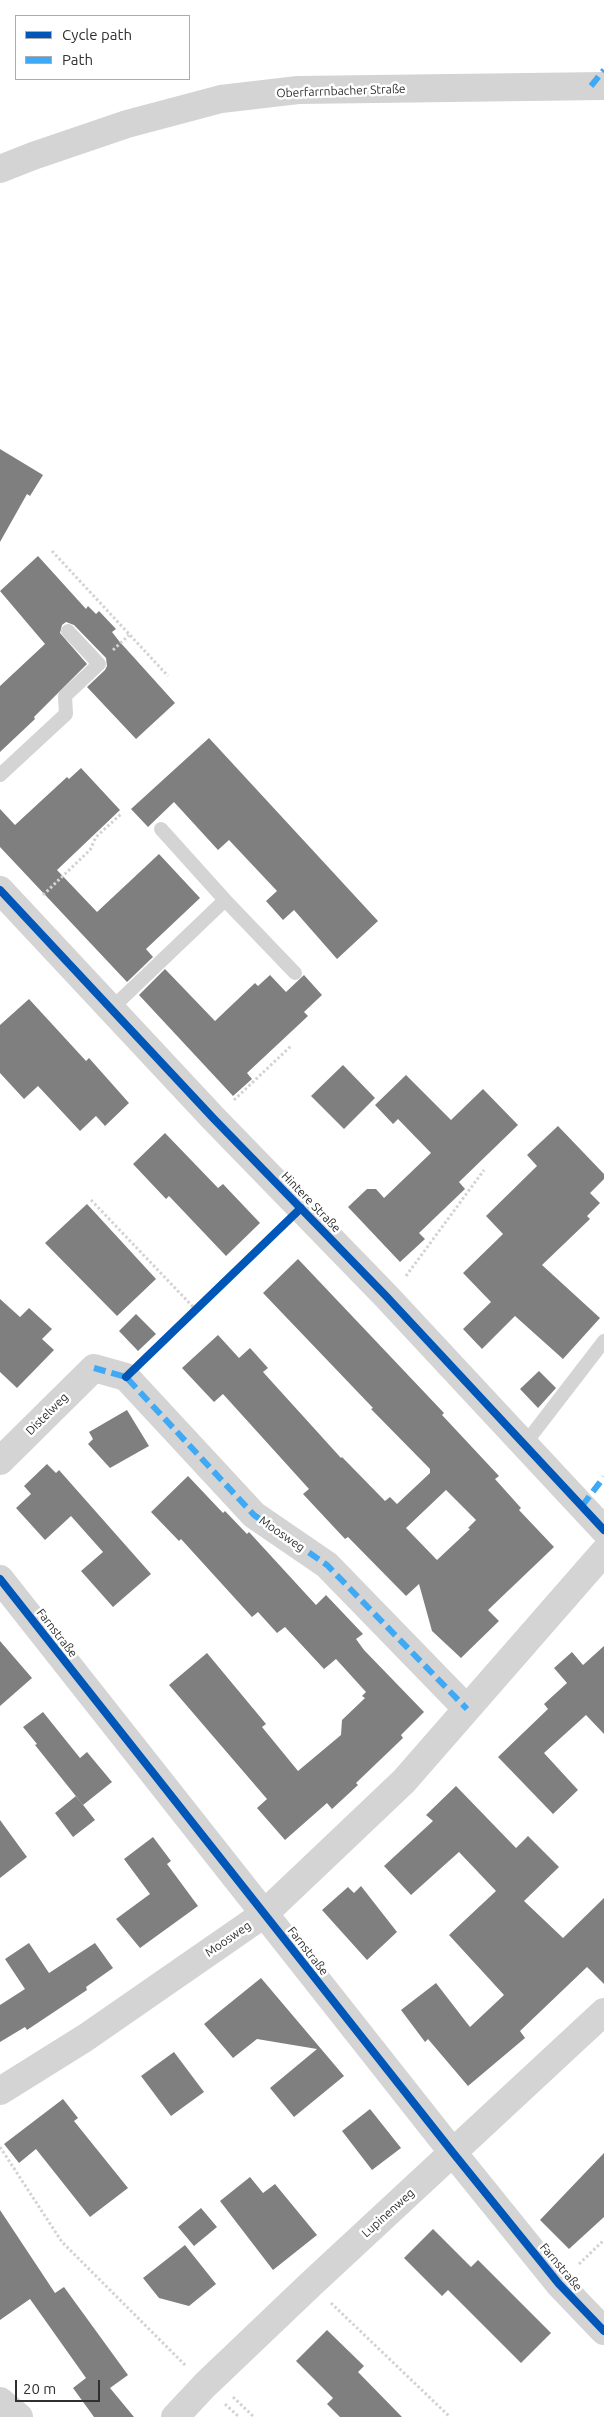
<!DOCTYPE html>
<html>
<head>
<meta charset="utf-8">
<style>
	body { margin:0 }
	#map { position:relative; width:604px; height:2417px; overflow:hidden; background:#fff; font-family:Ubuntu,sans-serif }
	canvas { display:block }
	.legend { position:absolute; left:15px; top:15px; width:175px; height:65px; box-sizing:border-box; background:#fff; border:1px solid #acacac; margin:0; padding:6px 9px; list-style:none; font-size:15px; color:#303030 }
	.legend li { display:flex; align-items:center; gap:10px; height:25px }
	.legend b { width:25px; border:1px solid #acacac }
	.scale { position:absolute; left:15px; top:2380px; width:85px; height:22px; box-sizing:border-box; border:2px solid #303030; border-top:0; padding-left:6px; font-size:15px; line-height:18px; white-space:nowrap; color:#303030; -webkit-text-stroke:4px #fff; paint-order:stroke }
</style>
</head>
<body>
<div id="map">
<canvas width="604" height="2417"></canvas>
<ul class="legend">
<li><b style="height:6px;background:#0057b8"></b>Cycle path</li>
<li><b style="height:6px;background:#3fa9f5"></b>Path</li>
</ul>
<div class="scale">20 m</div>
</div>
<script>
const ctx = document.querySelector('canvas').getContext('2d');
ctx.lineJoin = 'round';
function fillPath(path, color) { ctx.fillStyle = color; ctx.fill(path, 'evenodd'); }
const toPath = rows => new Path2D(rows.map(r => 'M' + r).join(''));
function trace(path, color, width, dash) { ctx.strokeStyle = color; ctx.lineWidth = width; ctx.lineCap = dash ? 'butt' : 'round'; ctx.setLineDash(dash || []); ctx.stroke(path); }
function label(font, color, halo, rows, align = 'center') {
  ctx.font = font + ' Ubuntu,sans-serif'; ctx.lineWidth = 5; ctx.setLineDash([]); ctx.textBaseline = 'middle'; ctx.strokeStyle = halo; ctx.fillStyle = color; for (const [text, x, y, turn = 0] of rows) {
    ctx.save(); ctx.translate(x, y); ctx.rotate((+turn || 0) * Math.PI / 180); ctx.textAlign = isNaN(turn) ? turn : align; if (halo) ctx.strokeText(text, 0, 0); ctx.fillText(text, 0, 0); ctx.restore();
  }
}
const building = toPath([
	[0,449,43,475,30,496,27,494,0,542],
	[38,556,86,609,88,606,96,614,99,611,116,629,112,632,119,641,175,703,136,739,87,687,105,670,107,666,106,658,74,625,66,622,62,625,60,633,87,664,34,717,35,719,0,752,0,686,45,644,0,591],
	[209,738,378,921,337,959,294,910,283,920,266,901,277,891,229,840,218,850,174,802,148,827,131,809],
	[81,768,120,810,57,870,97,912,159,854,200,898,146,949,153,957,127,982,0,847,0,809,15,825,67,777,69,779],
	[165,969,215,1021,255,983,258,986,270,975,286,992,304,975,322,995,304,1012,308,1016,247,1073,252,1079,233,1096,139,995],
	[29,999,86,1061,89,1058,129,1103,105,1126,96,1116,80,1131,38,1086,24,1099,0,1073,0,1025],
	[343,1065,375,1098,344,1129,311,1096],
	[406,1075,451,1120,483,1089,518,1125,459,1182,465,1189,419,1233,425,1239,400,1262,348,1207,367,1189,376,1189,384,1198,431,1153,398,1119,393,1124,375,1105],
	[558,1126,604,1174,604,1179,590,1193,600,1203,587,1216,590,1219,542,1265,600,1318,563,1359,515,1316,482,1349,463,1329,491,1302,463,1273,503,1234,486,1216,537,1166,527,1155],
	[165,1133,218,1188,223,1184,260,1223,226,1256,169,1196,166,1199,133,1164],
	[87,1204,156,1279,117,1316,45,1243],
	[298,1259,444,1413,442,1415,499,1476,495,1479,521,1508,519,1510,554,1547,488,1610,499,1621,461,1658,432,1631,419,1584,406,1596,348,1537,345,1539,303,1494,309,1489,223,1394,214,1402,182,1368,218,1335,239,1358,250,1348,268,1368,263,1372,341,1458,342,1457,385,1501,390,1497,397,1504,430,1473,430,1469,371,1409,373,1408,263,1293],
	[446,1490,476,1520,468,1528,470,1529,437,1560,406,1528],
	[0,1299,20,1317,29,1308,52,1329,42,1339,54,1350,17,1388,0,1372],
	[136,1314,156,1334,138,1351,119,1331],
	[539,1371,556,1388,538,1408,520,1389],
	[127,1410,149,1446,110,1468,88,1444,93,1439,89,1432],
	[47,1464,56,1473,59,1470,151,1574,113,1607,81,1571,103,1552,71,1516,45,1540,16,1508,31,1494,24,1486],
	[188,1476,223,1513,225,1511,247,1534,249,1532,316,1605,326,1595,363,1634,356,1639,364,1650,424,1712,401,1735,403,1738,356,1783,358,1785,332,1809,327,1803,285,1840,257,1808,267,1799,169,1685,207,1653,266,1724,262,1727,298,1771,341,1735,342,1720,365,1698,362,1696,366,1692,336,1659,324,1669,285,1627,277,1633,258,1612,252,1617,181,1539,179,1541,151,1512],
	[0,1641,32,1678,0,1706],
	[604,1646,604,1734,586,1715,544,1753,578,1790,553,1814,498,1757,548,1709,544,1704,567,1683,554,1668,572,1652,583,1665],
	[43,1712,80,1758,87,1752,112,1782,83,1805,35,1745,37,1744,23,1727],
	[456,1786,516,1848,528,1836,559,1867,524,1901,563,1938,604,1898,604,1984,587,1967,520,2031,525,2038,468,2086,428,2039,425,2042,401,2010,436,1983,470,2027,504,1995,449,1935,496,1891,459,1852,411,1895,384,1866,433,1821,426,1815],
	[76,1796,95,1820,73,1837,55,1813],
	[0,1820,27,1857,0,1878],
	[153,1837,171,1861,167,1864,198,1906,140,1948,116,1919,150,1894,124,1859],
	[361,1886,397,1932,367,1960,322,1910,348,1887,354,1893],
	[29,1943,49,1973,95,1943,113,1968,86,1987,87,1990,27,2030,25,2027,0,2042,0,2005,25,1989,5,1959],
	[261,1978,344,2076,294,2117,270,2088,317,2049,257,2039,233,2058,204,2024],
	[174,2052,204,2092,171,2116,141,2076],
	[63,2099,78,2118,74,2121,128,2188,90,2217,36,2149,19,2163,4,2144],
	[370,2109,401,2148,372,2170,342,2131],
	[604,2153,604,2217,569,2249,540,2220],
	[250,2177,263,2193,275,2184,317,2235,273,2270,220,2201],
	[201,2208,217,2227,194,2246,178,2227],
	[0,2210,55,2293,64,2287,128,2375,110,2388,134,2417,94,2417,73,2388,86,2378,30,2299,0,2320],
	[433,2229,471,2267,478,2260,551,2333,521,2363,448,2290,442,2296,404,2258],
	[185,2245,216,2284,189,2306,159,2298,143,2278],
	[327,2330,364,2366,358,2372,402,2417,340,2417,327,2404,333,2398,296,2361]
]);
const path = toPath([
	[52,551,168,676],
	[113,650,129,635],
	[43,895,90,850,96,837,121,814],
	[234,1100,291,1046],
	[91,1200,196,1310],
	[406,1276,484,1170],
	[0,2147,62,2242,186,2366],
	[579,2264,604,2240],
	[331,2303,450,2417],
	[233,2397,254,2417],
	[225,2404,239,2417]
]);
const service = toPath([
	[0,775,66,714,65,696,99,664,68,631],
	[225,900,295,973],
	[111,1009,225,900,161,829],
	[524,1445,604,1341]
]);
const minor = toPath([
	[0,1461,94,1368,126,1377,254,1515,327,1565,467,1709],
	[0,1579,454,2154,559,2284,604,2331],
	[0,2091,85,2038,264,1914,404,1781,604,1552],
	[0,2401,19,2417],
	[175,2417,205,2385,311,2284,604,2012]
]);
const tertiary = toPath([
	[0,169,33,156,127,124,221,99,298,90,604,86],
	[0,890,214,1119,386,1296,604,1530]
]);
const quiet = toPath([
	[591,86,604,70],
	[94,1368,126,1377,254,1515,327,1565,467,1709],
	[582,1506,604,1477]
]);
const cycleway = toPath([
	[0,890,214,1119,386,1296,604,1530],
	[126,1377,301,1208],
	[0,1579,454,2154,559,2284,604,2331]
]);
const streetNames = [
	["Oberfarrnbacher Straße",341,91,-2],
	["Hintere Straße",311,1202,46],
	["Distelweg",47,1414,-45],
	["Moosweg",282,1534,35],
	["Farnstraße",57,1633,52],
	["Moosweg",228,1939,-35],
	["Farnstraße",308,1951,52],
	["Lupinenweg",388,2213,-42],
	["Farnstraße",561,2267,50]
];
fillPath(building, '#7f7f7f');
trace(path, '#d3d3d3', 3, [2.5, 2.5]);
trace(service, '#d4d4d4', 14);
trace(minor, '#d4d4d4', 28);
trace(tertiary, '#d4d4d4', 28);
trace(quiet, '#3fa9f5', 6, [12, 6]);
trace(cycleway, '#0057b8', 8);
label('12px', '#303030', '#fff', streetNames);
</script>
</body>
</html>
